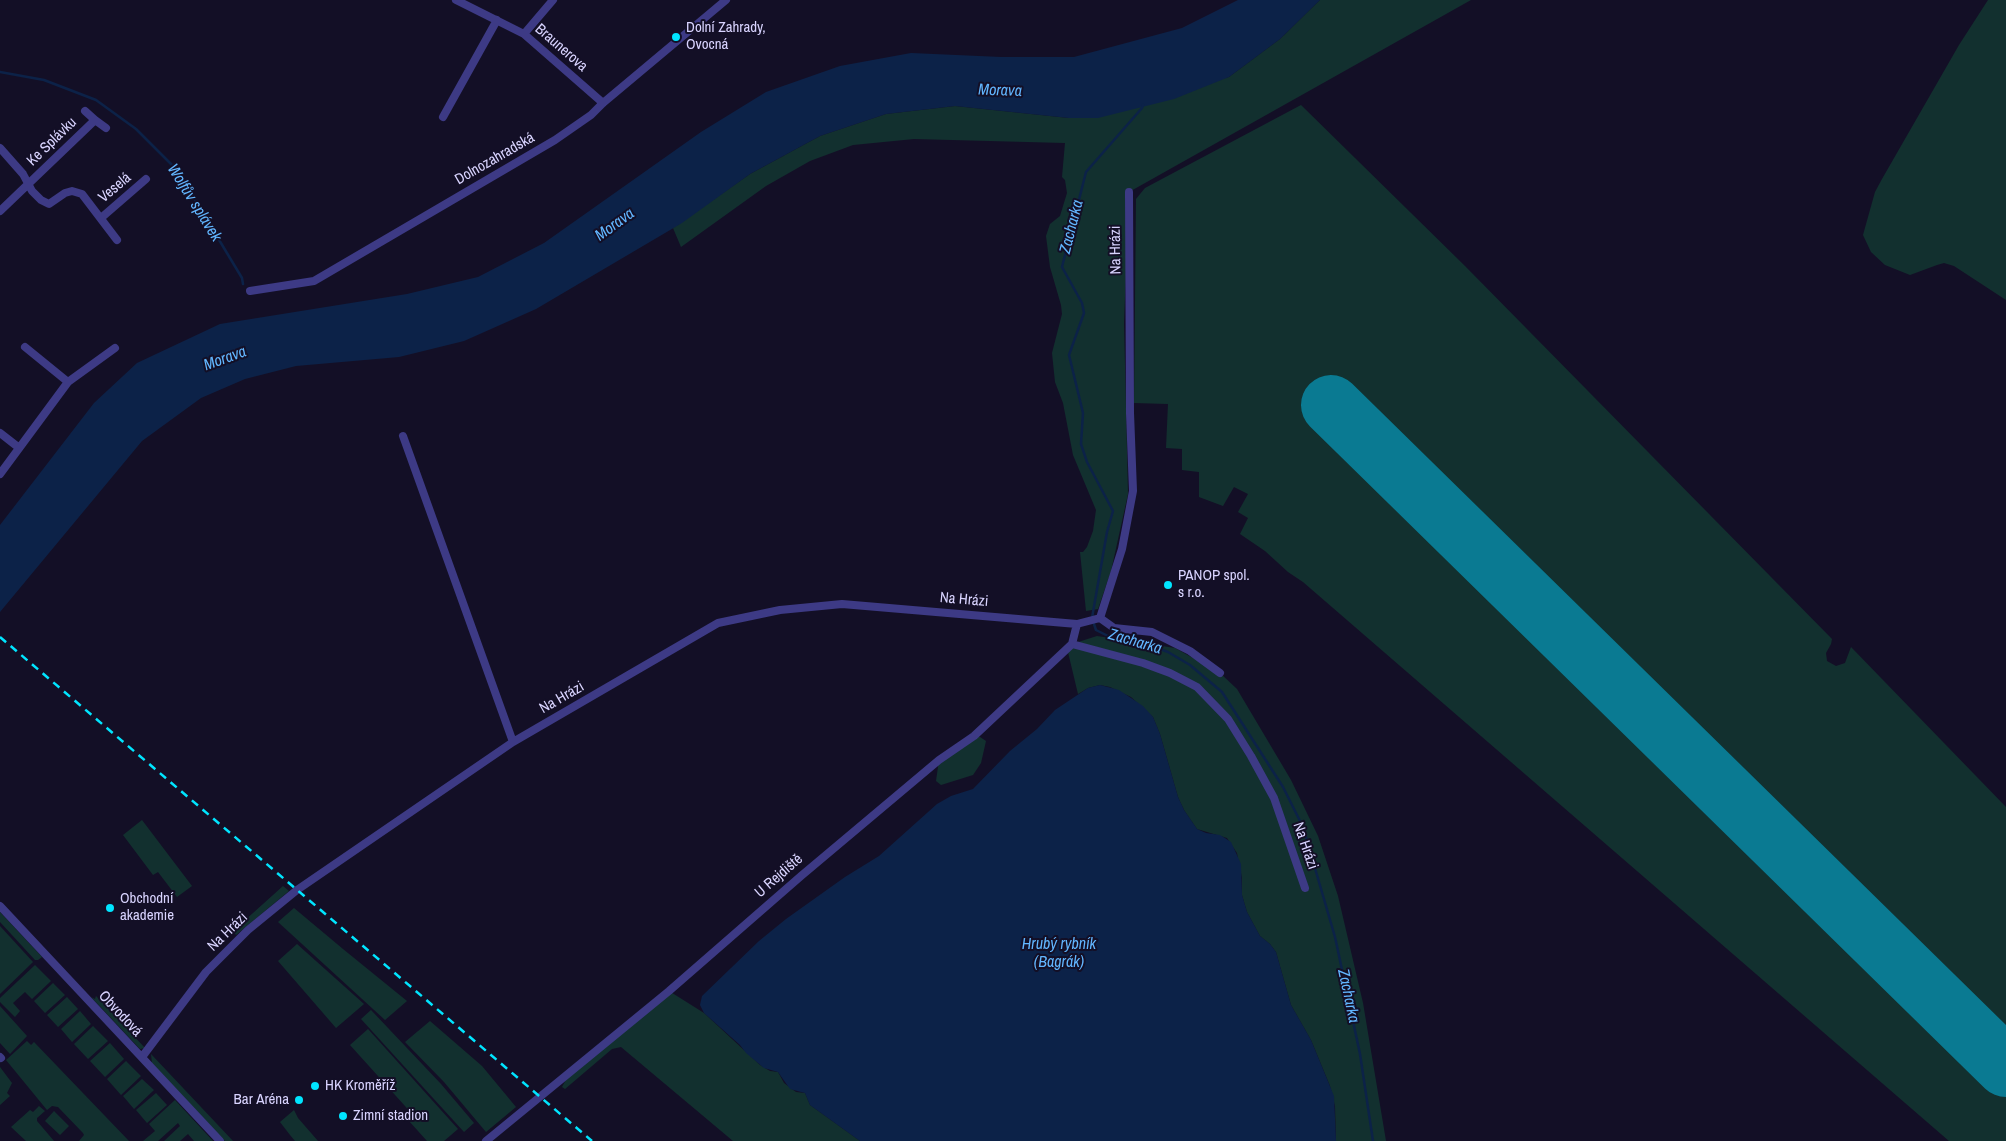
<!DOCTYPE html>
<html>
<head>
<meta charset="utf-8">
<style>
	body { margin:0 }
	canvas { display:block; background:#130f26 }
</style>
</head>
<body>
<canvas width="2006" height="1141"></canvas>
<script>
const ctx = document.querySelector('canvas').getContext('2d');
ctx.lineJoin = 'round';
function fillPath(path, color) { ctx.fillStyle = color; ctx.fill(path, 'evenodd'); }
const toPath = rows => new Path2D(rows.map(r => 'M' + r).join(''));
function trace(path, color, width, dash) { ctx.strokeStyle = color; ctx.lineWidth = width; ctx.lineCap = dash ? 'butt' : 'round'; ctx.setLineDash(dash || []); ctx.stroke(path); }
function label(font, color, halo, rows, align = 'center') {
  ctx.font = font + ' "Archivo Narrow",sans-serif'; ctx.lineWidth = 4; ctx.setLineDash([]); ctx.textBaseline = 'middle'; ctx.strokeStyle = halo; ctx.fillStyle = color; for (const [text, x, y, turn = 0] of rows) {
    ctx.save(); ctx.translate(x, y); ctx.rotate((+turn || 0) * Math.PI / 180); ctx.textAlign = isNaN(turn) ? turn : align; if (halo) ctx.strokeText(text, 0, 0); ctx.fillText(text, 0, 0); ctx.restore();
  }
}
const green = toPath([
	[1320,0,1471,0,1129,192,1124,323,1128,494,1111,571,1098,609,1086,611,1080,552,1083,552,1087,547,1093,531,1096,510,1073,455,1063,403,1055,382,1052,353,1062,314,1061,305,1050,267,1046,236,1050,224,1060,216,1067,193,1065,180,1062,177,1065,143,914,139,853,145,810,161,766,186,681,247,673,228,750,174,820,136,886,114,955,106,1069,118,1229,77,1280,39],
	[1988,0,2006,0,2006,300,1954,266,1944,263,1937,265,1910,275,1885,265,1871,252,1863,235,1875,192,1882,179,1959,45],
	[1301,105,1465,266,1832,639,1831,644,1826,653,1827,661,1836,666,1845,663,1851,647,2006,807,2006,1037,1344,387,1316,417,2006,1096,2006,1141,1949,1141,1303,582,1288,572,1265,551,1240,534,1248,518,1238,512,1248,494,1234,487,1223,506,1199,497,1199,472,1182,470,1182,449,1166,448,1168,404,1134,403,1136,199,1145,188],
	[1097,636,1175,648,1220,673,1237,689,1291,780,1318,836,1338,896,1363,1003,1386,1141,1336,1141,1335,1106,1330,1086,1311,1040,1291,1005,1276,952,1270,944,1260,936,1247,912,1242,895,1242,878,1237,853,1227,838,1197,829,1184,810,1178,797,1160,734,1153,717,1131,697,1110,687,1100,685,1088,688,1078,694,1067,648,1072,644],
	[974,736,980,737,986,741,981,763,973,775,941,785,936,781,939,760],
	[142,820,192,886,177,897,158,872,153,875,123,835],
	[283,886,289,891,236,935,233,931],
	[294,908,343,949,407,1001,385,1020,278,922],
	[0,912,42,957,38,960,35,960,0,922],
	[0,926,33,962,0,994],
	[297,944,364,1004,336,1028,278,961],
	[35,965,51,981,32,999,25,992,13,1003,20,1011,15,1017,0,1002,0,998],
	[53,983,65,995,45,1013,34,1001],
	[669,991,704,1013,760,1065,770,1071,778,1072,784,1083,796,1092,805,1093,810,1105,860,1141,733,1141,621,1047,612,1049,565,1089,562,1087,569,1074],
	[96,996,145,1048,140,1049,138,1047,91,997,95,999],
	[67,997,78,1009,58,1027,47,1015],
	[0,1006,27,1036,10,1054,0,1043],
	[371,1010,441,1084,474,1123,464,1132,361,1019],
	[80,1011,91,1024,72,1042,61,1029],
	[430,1021,482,1066,516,1107,486,1132,444,1082,405,1042],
	[93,1026,108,1041,88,1059,74,1044],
	[368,1029,458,1129,444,1141,427,1141,409,1121,414,1116,350,1045],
	[27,1041,31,1045,34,1042,129,1141,79,1141,84,1135,83,1133,58,1107,52,1106,47,1110,6,1060],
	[110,1043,124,1059,105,1077,90,1061],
	[151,1054,233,1141,225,1141,152,1063],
	[126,1061,141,1076,121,1095,107,1079],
	[0,1067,12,1083,7,1093,10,1096,0,1105],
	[142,1079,154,1090,134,1109,123,1096],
	[156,1093,167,1105,147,1123,136,1110],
	[175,1100,213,1141,194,1141,188,1134,180,1141,164,1141,180,1126,178,1123,158,1141,143,1141,155,1131,149,1124],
	[39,1106,45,1111,37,1118,37,1121,54,1141,26,1141,11,1127,30,1110,33,1112],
	[294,1110,298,1118,318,1141,295,1141,290,1135,280,1122],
	[54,1111,69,1126,60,1135,45,1121]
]);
const water = toPath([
	[1238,0,1320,0,1280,39,1229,77,1174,99,1098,118,1069,118,955,106,886,114,820,136,750,174,682,223,536,309,464,341,399,357,296,366,245,379,201,398,142,441,0,612,0,525,94,403,137,363,220,324,407,294,478,277,544,243,701,132,766,92,840,66,911,53,1001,57,1074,57,1182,28],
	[1100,685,1119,690,1143,706,1153,717,1160,734,1178,797,1184,810,1197,829,1206,833,1220,835,1231,842,1241,864,1242,895,1247,912,1260,936,1270,944,1276,952,1291,1005,1311,1040,1334,1096,1336,1141,860,1141,810,1105,805,1093,790,1089,778,1072,764,1068,746,1053,740,1045,704,1013,700,1005,702,996,759,941,786,919,845,877,879,856,937,804,951,796,973,789,1010,751,1037,729,1055,710,1088,688]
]);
const stream = toPath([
	[0,72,44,80,96,100,136,129,177,170,242,278,243,284],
	[1143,105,1142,108,1086,172,1062,267,1082,303,1084,313,1069,355,1083,413,1081,444,1087,462,1113,511,1107,532,1092,618,1096,630,1116,640,1144,643,1168,652,1190,665,1222,692,1283,787,1303,827,1335,937,1360,1054,1373,1141]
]);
const runway = toPath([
	[1331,405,2006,1067]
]);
const street = toPath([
	[456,0,524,34,603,103],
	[524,34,553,0],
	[443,117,497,20],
	[95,120,106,128],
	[0,148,23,174,32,191,41,200,49,204,65,193,72,191,82,194,117,240],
	[0,211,95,120,85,111],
	[101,218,146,179],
	[250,291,314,281,555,140,591,115,603,103,726,0],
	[25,347,68,382],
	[0,433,18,447],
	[403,436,513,742],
	[0,474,68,382,115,348],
	[1100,618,1122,549,1133,491,1130,413,1129,192],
	[1100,618,1114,628,1152,632,1190,651,1220,673],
	[1072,644,1143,663,1170,673,1197,687,1228,719,1251,756,1274,798,1305,888],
	[0,906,220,1141],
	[0,1057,1,1058],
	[142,1057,206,972,248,930,297,890,513,742,718,623,780,610,842,604,1077,624,1100,618],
	[486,1141,669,991,801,876,939,760,974,736,1072,644,1077,624]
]);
const rail = toPath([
	[0,637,592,1141]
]);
const markers = [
	[676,37,5,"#00e5ff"],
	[1168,585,5,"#00e5ff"],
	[110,908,5,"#00e5ff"],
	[315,1086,5,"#00e5ff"],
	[299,1100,5,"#00e5ff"],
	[343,1116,5,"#00e5ff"]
];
const poiNames = [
	["Dolní Zahrady,",686,28],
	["Ovocná",686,45],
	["PANOP spol.",1178,576],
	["s r.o.",1178,593],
	["Obchodní",120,899],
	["akademie",120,916],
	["HK Kroměříž",325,1086],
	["Bar Aréna",289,1100,"right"],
	["Zimní stadion",353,1116]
];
const streetNames = [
	["Braunerova",561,48,41],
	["Ke Splávku",52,142,-44],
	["Dolnozahradská",495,159,-30],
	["Veselá",115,188,-40],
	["Na Hrázi",1116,250,-91],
	["Na Hrázi",964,600,5],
	["Na Hrázi",562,698,-30],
	["Na Hrázi",1305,846,71],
	["U Rejdiště",779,876,-41],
	["Na Hrázi",228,932,-44],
	["Obvodová",120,1014,47]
];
const waterNames = [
	["Morava",1000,91,2],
	["Wolfův splávek",194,203,58],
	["Morava",615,225,-36],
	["Zacharka",1072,227,-76],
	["Morava",225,359,-20],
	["Zacharka",1135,642,16],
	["Hrubý rybník",1059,945],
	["(Bagrák)",1059,963],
	["Zacharka",1348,996,78]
];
fillPath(green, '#12302f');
fillPath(water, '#0c2248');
trace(stream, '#0c2248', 2.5);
trace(runway, '#0a7a92', 60);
trace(street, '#3d3a85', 8);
trace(rail, '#00e5ff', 2.5, [8, 6]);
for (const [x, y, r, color] of markers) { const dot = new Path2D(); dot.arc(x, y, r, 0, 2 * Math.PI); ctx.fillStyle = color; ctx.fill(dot); trace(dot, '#130f26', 2); }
label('15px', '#d9d4ff', '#130f26', poiNames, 'left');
label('15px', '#d9d4ff', '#130f26', streetNames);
label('italic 16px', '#62b6ff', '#130f26', waterNames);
</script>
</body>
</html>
